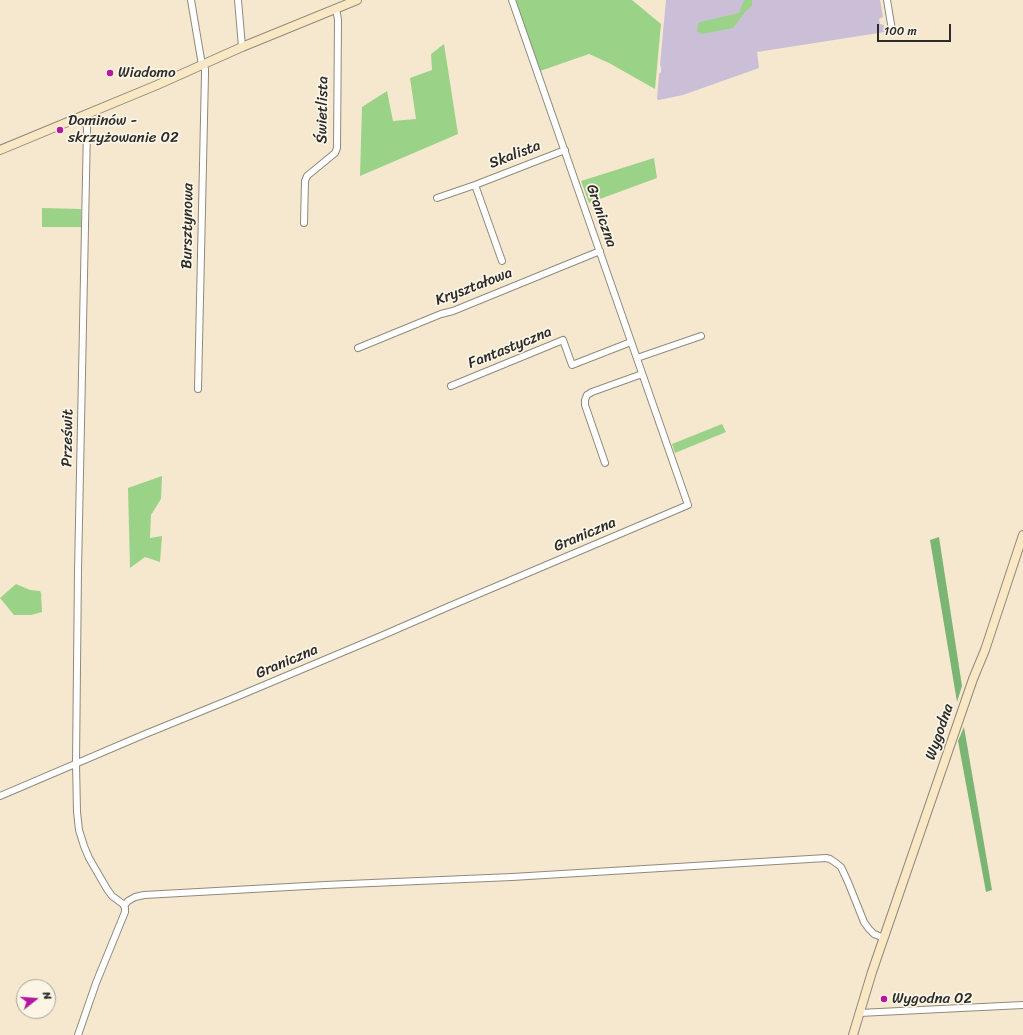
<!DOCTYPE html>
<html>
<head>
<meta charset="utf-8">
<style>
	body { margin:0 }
	#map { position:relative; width:1023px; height:1035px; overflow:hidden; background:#f5e8cf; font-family:Sriracha,sans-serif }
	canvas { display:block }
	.north { position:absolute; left:16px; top:979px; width:40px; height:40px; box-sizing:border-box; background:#fcf5e5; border:1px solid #a8a49b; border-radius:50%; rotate:73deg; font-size:11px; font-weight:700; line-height:16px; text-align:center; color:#2b2b2b }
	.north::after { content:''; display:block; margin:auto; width:14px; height:18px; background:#b5179e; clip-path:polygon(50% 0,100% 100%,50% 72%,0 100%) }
	.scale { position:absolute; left:877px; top:24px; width:74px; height:18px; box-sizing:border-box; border:2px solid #2b2b2b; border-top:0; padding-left:5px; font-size:12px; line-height:14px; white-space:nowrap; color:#2b2b2b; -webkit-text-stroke:3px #fcf5e5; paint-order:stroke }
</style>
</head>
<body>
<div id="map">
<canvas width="1023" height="1035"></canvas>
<div class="north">N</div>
<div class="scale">100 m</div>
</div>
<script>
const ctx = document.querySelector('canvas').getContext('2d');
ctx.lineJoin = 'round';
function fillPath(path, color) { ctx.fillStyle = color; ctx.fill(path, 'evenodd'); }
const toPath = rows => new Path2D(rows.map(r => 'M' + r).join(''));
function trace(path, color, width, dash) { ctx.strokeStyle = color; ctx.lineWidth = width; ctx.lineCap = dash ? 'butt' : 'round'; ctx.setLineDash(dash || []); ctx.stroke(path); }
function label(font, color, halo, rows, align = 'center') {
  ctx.font = font + ' Sriracha,sans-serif'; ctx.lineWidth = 3.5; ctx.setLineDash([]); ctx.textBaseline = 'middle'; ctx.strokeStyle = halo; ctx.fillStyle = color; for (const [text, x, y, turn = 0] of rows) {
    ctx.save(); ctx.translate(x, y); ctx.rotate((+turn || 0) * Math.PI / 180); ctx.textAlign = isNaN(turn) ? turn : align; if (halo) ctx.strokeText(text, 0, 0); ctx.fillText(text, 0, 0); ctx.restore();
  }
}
const industrial = toPath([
	[666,0,880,0,883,17,879,19,880,24,884,25,885,32,757,52,759,68,683,95,659,100,657,99,659,74,661,72,661,67,660,65]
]);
const green = toPath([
	[515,0,632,0,661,24,655,89,609,63,589,54,540,71],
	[744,0,752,0,752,6,745,12,733,28,702,34,697,31,698,24,700,22,739,13],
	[444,44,458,134,360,176,362,107,387,91,393,121,416,119,410,78,432,70,431,54],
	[654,158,657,178,589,203,581,181],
	[42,208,81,209,81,227,42,227],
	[722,424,726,432,675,453,672,444],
	[162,476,161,499,151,515,150,538,162,536,160,562,145,557,130,568,128,488],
	[16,584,30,590,40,591,41,593,42,612,31,615,14,615,0,598]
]);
const forest = toPath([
	[939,537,962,686,957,702,930,540],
	[964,727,992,890,986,892,958,741]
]);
const street = toPath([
	[191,0,202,65,205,69,205,74,198,389],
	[238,0,242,47],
	[887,0,892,30],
	[475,185,502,261],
	[437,198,475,185,565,150],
	[304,223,305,181,307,176,335,153,337,148,338,20,336,8],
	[358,348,441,314,453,311,600,251],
	[637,358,701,336],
	[451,386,563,340,572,365,631,342],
	[605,463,585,405,585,400,587,395,592,392,642,374],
	[0,796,143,735,229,700,381,636,450,606,688,505,512,0],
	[124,906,128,901,135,897,144,895,325,885,512,877,826,858,830,859,836,863,841,867,848,882,864,922,869,929,874,934,884,938],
	[859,1013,1023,1005],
	[78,1035,96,983,125,912,125,908,123,904,112,896,107,889,89,858,84,846,79,830,77,812,76,763,78,571,87,128,84,115]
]);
const secondary = toPath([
	[0,150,157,85,242,47,357,0],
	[853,1035,872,972,973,679,985,650,1023,535]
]);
const markers = [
	[110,73,4,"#b5179e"],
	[60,130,4,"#b5179e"],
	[884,999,4,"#b5179e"]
];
const poiNames = [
	["Wiadomo",118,73],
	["Dominów -",68,121],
	["skrzyżowanie 02",68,138],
	["Wygodna 02",892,999]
];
const streetNames = [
	["Świetlista",323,110,-89],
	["Skalista",515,155,-21],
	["Graniczna",601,216,71],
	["Bursztynowa",188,226,-89],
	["Kryształowa",474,287,-21],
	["Fantastyczna",510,348,-22],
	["Prześwit",68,438,-89],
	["Graniczna",585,535,-23],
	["Graniczna",287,662,-23],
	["Wygodna",940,732,-71]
];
fillPath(industrial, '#cabfd6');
fillPath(green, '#9ad387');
fillPath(forest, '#7bb574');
trace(street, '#908a7d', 8);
trace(secondary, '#908a7d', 10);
trace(street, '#fff', 6);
trace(secondary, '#fae7c3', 8);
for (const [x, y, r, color] of markers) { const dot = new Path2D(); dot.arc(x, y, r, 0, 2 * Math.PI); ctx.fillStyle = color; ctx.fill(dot); trace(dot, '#fcf5e5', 1.5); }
label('15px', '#2b2b2b', '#fcf5e5', poiNames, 'left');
label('15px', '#2b2b2b', '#fcf5e5', streetNames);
</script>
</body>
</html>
